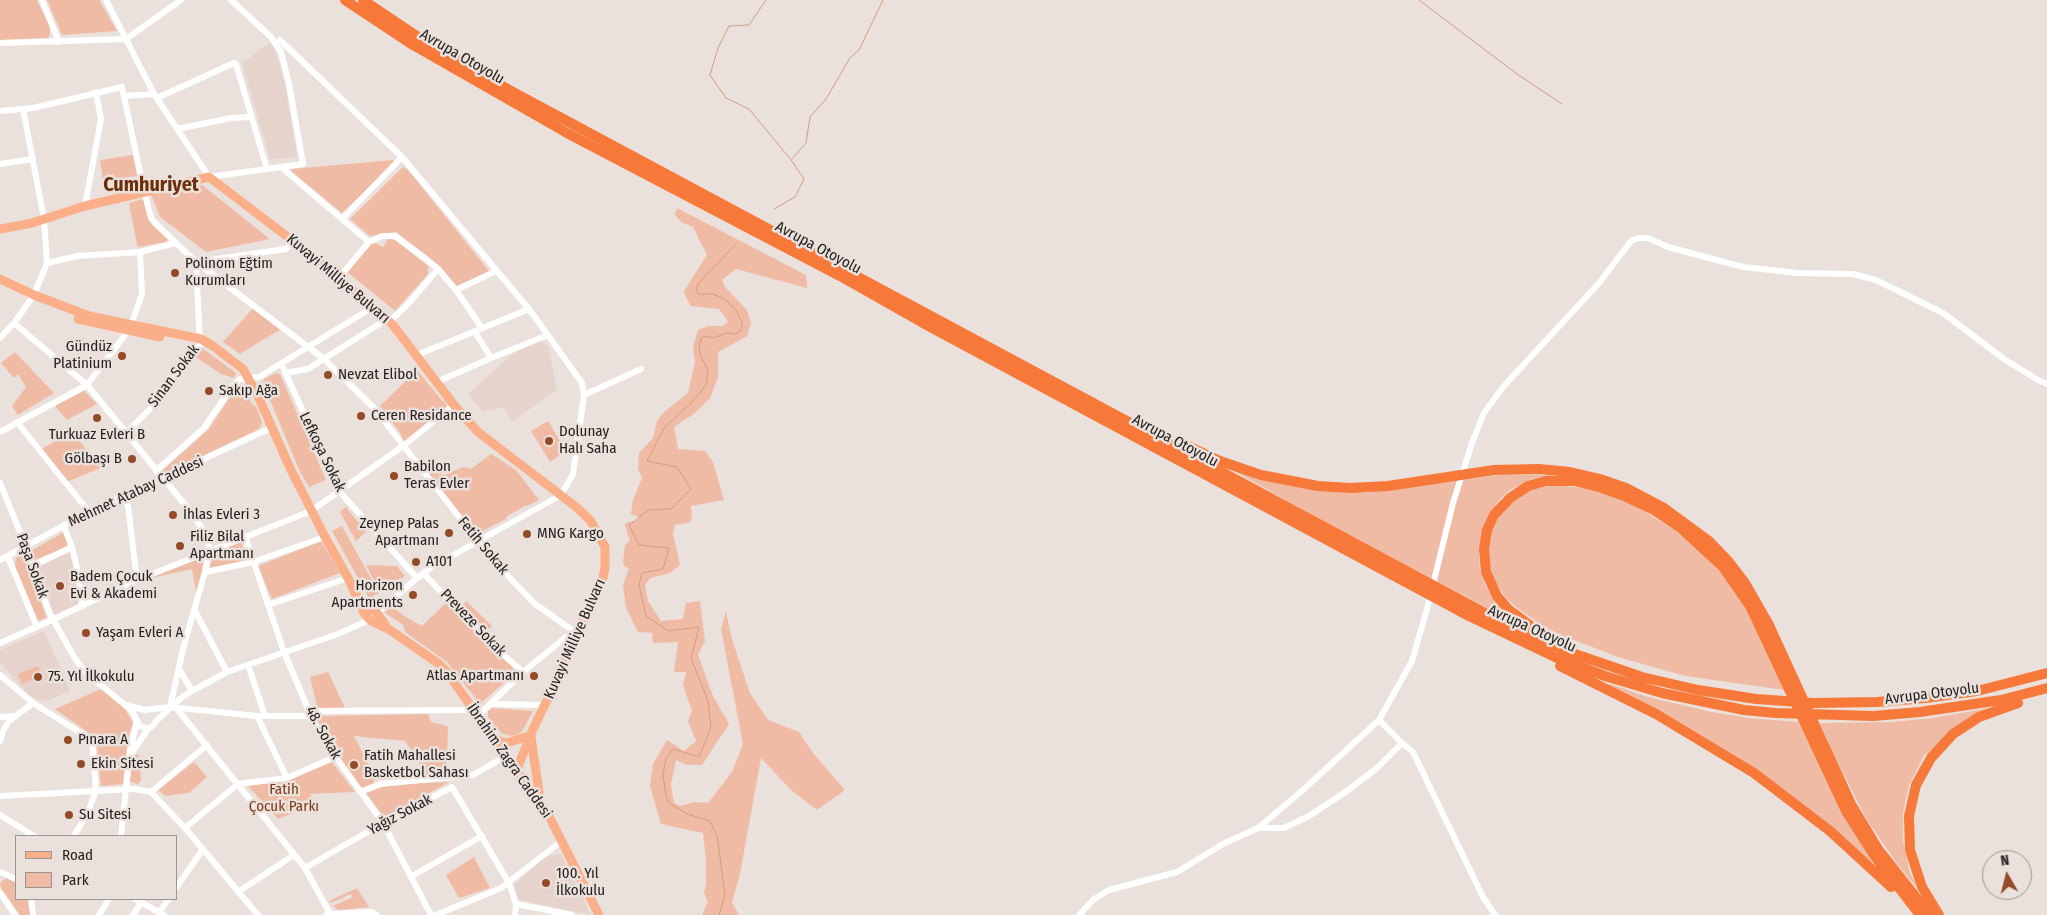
<!DOCTYPE html>
<html>
<head>
<meta charset="utf-8">
<style>
	body { margin:0 }
	#map { position:relative; width:2047px; height:915px; overflow:hidden; background:#ebe1dc; font-family:"Fira Sans Condensed",sans-serif }
	canvas { display:block }
	.legend { position:absolute; left:15px; top:835px; width:162px; height:65px; box-sizing:border-box; background:#ebe1dc; border:1px solid #9b9490; margin:0; padding:6px 9px; list-style:none; font-size:15px; color:#24211f }
	.legend li { display:flex; align-items:center; gap:10px; height:25px }
	.legend b { width:25px; border:1px solid #9b9490 }
	.north { position:absolute; left:1982px; top:850px; width:50px; height:50px; box-sizing:border-box; background:#ebe1dc; border:1px solid #9b9490; border-radius:50%; rotate:352deg; font-size:14px; font-weight:700; line-height:20px; text-align:center; color:#24211f }
	.north::after { content:''; display:block; margin:auto; width:18px; height:22px; background:#934b28; clip-path:polygon(50% 0,100% 100%,50% 72%,0 100%) }
</style>
</head>
<body>
<div id="map">
<canvas width="2047" height="915"></canvas>
<ul class="legend">
<li><b style="height:6px;background:#faaf88"></b>Road</li>
<li><b style="height:14px;background:#efbba4"></b>Park</li>
</ul>
<div class="north">N</div>
</div>
<script>
const ctx = document.querySelector('canvas').getContext('2d');
ctx.lineJoin = 'round';
function fillPath(path, color) { ctx.fillStyle = color; ctx.fill(path, 'evenodd'); }
const toPath = rows => new Path2D(rows.map(r => 'M' + r).join(''));
function trace(path, color, width, dash) { ctx.strokeStyle = color; ctx.lineWidth = width; ctx.lineCap = dash ? 'butt' : 'round'; ctx.setLineDash(dash || []); ctx.stroke(path); }
function label(font, color, halo, rows, align = 'center') {
  ctx.font = font + ' "Fira Sans Condensed",sans-serif'; ctx.lineWidth = 5; ctx.setLineDash([]); ctx.textBaseline = 'middle'; ctx.strokeStyle = halo; ctx.fillStyle = color; for (const [text, x, y, turn = 0] of rows) {
    ctx.save(); ctx.translate(x, y); ctx.rotate((+turn || 0) * Math.PI / 180); ctx.textAlign = isNaN(turn) ? turn : align; if (halo) ctx.strokeText(text, 0, 0); ctx.fillText(text, 0, 0); ctx.restore();
  }
}
const built = toPath([
	[272,41,285,84,297,157,270,159,242,63],
	[539,340,548,346,557,389,512,422,504,407,483,412,468,394,526,342],
	[72,551,79,603,55,615,36,568],
	[44,631,70,691,50,700,40,701,28,695,0,662,0,650],
	[561,854,591,915,519,900,514,885,545,856]
]);
const green = toPath([
	[0,0,37,0,50,27,50,35,48,38,0,40],
	[47,0,99,0,117,31,62,35],
	[133,155,137,176,103,181,100,160],
	[393,160,395,163,342,213,291,171,292,169],
	[403,167,408,170,489,271,489,274,456,286,440,266,396,232,370,236,350,219],
	[202,185,270,239,206,252,160,217,151,194],
	[143,199,150,222,168,239,166,242,139,247,137,245,129,203],
	[677,208,806,275,807,288,736,269,722,280,725,287,747,310,751,323,747,336,718,352,718,377,710,398,695,413,674,427,678,449,705,451,713,462,724,500,691,506,692,520,688,523,675,525,673,534,680,565,670,573,650,578,645,585,648,601,661,621,683,619,686,603,700,601,705,641,698,654,712,694,729,724,702,765,687,765,676,760,671,785,674,803,680,806,695,802,708,803,732,772,743,744,721,629,726,611,731,636,750,693,768,720,799,732,813,753,845,790,817,810,792,791,761,758,740,874,732,903,739,915,702,915,708,902,704,893,706,884,706,860,703,833,661,824,650,786,653,764,667,740,684,751,696,741,688,721,692,711,683,685,686,672,674,672,678,642,653,643,652,633,638,632,626,608,623,585,629,568,625,567,623,562,625,545,630,541,625,525,626,523,638,520,637,516,631,514,633,500,642,478,638,469,639,453,653,438,657,421,664,412,688,393,695,362,693,347,698,330,709,326,723,326,728,321,719,309,691,306,685,296,684,291,707,255,693,227,681,222,675,215],
	[388,239,395,240,428,266,428,274,395,311,347,272,373,242,383,247],
	[253,308,281,329,240,354,223,342],
	[202,348,236,373,234,378,221,374,194,356],
	[15,352,54,393,18,415,12,406,26,387,18,374,14,378,1,363],
	[417,370,443,402,444,401,447,406,404,442,400,433,380,406],
	[276,373,280,374,326,480,309,487,300,472,263,383,264,379],
	[238,385,243,385,251,403,257,408,262,423,259,429,165,474,162,471,209,429],
	[84,391,97,404,67,420,55,406],
	[548,421,566,451,550,462,531,431],
	[73,432,100,468,67,482,41,449],
	[491,454,516,470,539,500,527,506,525,506,507,516,506,519,475,535,426,471,430,470,433,472,444,475,463,467,471,469],
	[1229,468,1364,492,1364,493,1499,475,1554,475,1532,479,1510,490,1501,498,1488,516,1481,537,1479,557,1480,570,1486,586,1496,602,1525,628,1314,516],
	[1554,485,1591,489,1635,506,1680,533,1714,563,1751,615,1785,690,1685,676,1618,657,1561,635,1543,626,1517,608,1507,599,1493,579,1488,559,1490,534,1501,513,1509,505,1529,490],
	[346,507,366,532,356,541,340,512],
	[342,526,379,593,369,598,332,531],
	[64,532,68,540,67,547,34,560,31,551],
	[321,541,340,573,272,599,258,566],
	[241,542,248,561,209,570,214,552],
	[24,554,46,616,46,618,38,621,15,567,16,558],
	[202,558,204,563,197,597,192,569,143,580],
	[366,565,397,566,405,576,380,592],
	[466,601,492,626,487,631,462,606],
	[447,602,464,617,472,629,513,667,515,673,480,704,447,662,405,632,403,625,385,613,391,605,404,616,422,626],
	[38,666,43,676,22,684,18,674],
	[328,672,346,710,318,710,310,677],
	[1610,684,1648,697,1712,712,1749,718,1799,722,1872,862,1869,861,1827,824,1609,686],
	[101,689,125,709,133,723,128,738,123,784,101,786,96,738,55,709],
	[492,708,533,711,523,730,519,734,511,736,501,733,488,717,488,711],
	[1990,708,1929,753,1925,754,1909,785,1903,813,1903,840,1909,870,1917,888,1898,865,1867,820,1828,744,1829,743,1820,723,1890,722,1933,718],
	[428,714,431,722,447,726,448,729,446,774,424,776,421,766,405,741,354,736,375,777,373,785,360,790,327,742,317,720,322,716],
	[133,755,139,755,141,780,138,784,130,782],
	[194,762,207,777,189,793,165,796,158,790],
	[332,762,355,792,310,794,315,804,278,819,248,786,287,780],
	[449,782,385,818,366,793,390,784],
	[474,857,490,888,459,898,446,875],
	[6,878,16,883,16,899,28,899,30,915,20,915,1,888,0,883],
	[357,888,369,907,338,910,333,906,353,897,351,894,331,903,329,901]
]);
const stream = toPath([
	[766,0,749,25,729,26,718,48,710,75,726,98,749,109,791,160,804,179,795,197,774,209],
	[1419,0,1517,74,1562,104],
	[792,159,806,143,810,117,826,99,850,58,859,50,883,0],
	[719,915,725,895,717,835,710,821,687,814,669,803,666,796,663,775,666,758,673,749,699,757,711,727,708,701,691,658,699,627,668,631,646,616,639,585,642,573,663,569,669,548,639,545,629,525,649,510,671,509,691,489,677,467,647,461,664,428,690,404,706,385,708,370,701,357,699,348,701,338,707,336,713,338,727,333,735,334,739,332,742,327,742,322,736,310,725,299,713,294,698,294,696,290,698,284,735,245]
]);
const minor = toPath([
	[42,0,59,42],
	[106,0,154,94,209,177,303,164,289,84,281,52,270,36,231,0],
	[280,40,402,157,532,313,582,383,584,395,573,474,561,495,432,567,417,578,377,613],
	[0,43,126,39,181,0],
	[124,96,154,94],
	[157,98,234,63,236,64,267,169],
	[0,111,33,108,122,87,144,191,151,218,156,224,196,262,324,359,374,408,478,541,508,576,534,603,576,633],
	[177,129,231,118,251,117],
	[0,164,33,159],
	[281,167,369,242,382,236,395,236,426,259,438,269,456,290,482,328],
	[85,206,101,119,96,92],
	[342,219,402,157],
	[47,263,78,256,140,252,175,243],
	[338,279,369,242],
	[456,290,496,271],
	[389,322,408,304,438,269],
	[14,323,87,385,190,511,208,537,209,550,205,572,184,645,170,707],
	[131,325,142,294,140,252],
	[475,332,491,358],
	[0,338,14,323,34,295,47,263,44,219,23,109],
	[417,355,529,309],
	[282,365,339,491,417,578],
	[285,373,308,369,387,319],
	[437,382,491,358,548,335],
	[584,395,641,369],
	[17,422,89,512],
	[0,432,87,385,128,331],
	[126,433,149,410,200,345,196,262,286,249,293,241],
	[156,471,204,428,232,387,240,379,259,377,373,307],
	[0,483,26,547,49,612,74,657,84,671,131,710,140,726,148,729],
	[123,496,128,506,137,580],
	[64,527,72,547,78,573,82,606],
	[245,536,284,652,311,716,323,739,383,823,431,915],
	[8,557,37,627],
	[0,560,89,512,273,427],
	[32,566,72,547],
	[205,572,253,562,325,537],
	[423,573,494,647,523,672],
	[268,605,348,578],
	[195,611,227,672],
	[0,643,52,620,137,580,311,511,403,446,454,405],
	[248,665,265,716],
	[179,669,192,691],
	[0,675,33,703,92,740,96,791,88,812,74,836],
	[492,704,545,705],
	[127,705,144,710,170,707,257,716,311,716],
	[177,709,305,868,330,914,326,915],
	[309,711,473,710],
	[257,716,287,778],
	[478,716,523,672,566,637,576,633],
	[0,717,14,716],
	[1379,720,1402,743,1413,752,1483,897,1495,915],
	[0,741,4,729,9,721,33,703],
	[129,757,148,729,153,726,156,721,181,698,192,691,227,672,338,634,369,620],
	[151,792,207,745],
	[360,792,380,784,473,775,506,756],
	[0,796,134,789,151,792,185,828,258,915],
	[0,815,34,836],
	[185,828,238,784,287,778,335,757],
	[1258,828,1284,828,1309,816,1347,791,1377,768,1402,743],
	[121,836,130,751,137,721],
	[305,868,383,823,452,787,509,883,516,904,515,915],
	[0,872,16,879],
	[412,876,482,836],
	[176,888,203,849],
	[238,892,294,855],
	[0,893,15,915],
	[31,899,33,915],
	[135,899,164,915],
	[516,904,572,915],
	[159,912,169,899],
	[330,914,372,912,377,915],
	[99,915,109,899],
	[133,915,141,903],
	[436,915,501,888,563,840],
	[1079,915,1094,899,1109,890,1177,872,1223,844,1258,828,1303,790,1379,720,1412,661,1427,609,1453,503,1472,443,1484,413,1503,387,1599,283,1631,241,1638,238,1648,238,1668,247,1743,267,1798,273,1853,274,1876,280,1943,313,2004,359,2038,380,2047,384]
]);
const major = toPath([
	[0,229,32,223,85,206,209,177,293,241,373,307,393,325,454,405,478,432,575,506,590,520,605,547,605,568,602,582,592,605,576,633,559,676,533,729,517,769],
	[0,279,34,295,89,316,201,339,213,346,243,369,257,394,290,468,325,537,348,578,364,613,371,621,390,630,439,664,446,671,549,816,599,915],
	[78,319,160,337],
	[360,598,377,613,386,626],
	[531,737,540,799],
	[494,739,506,743,526,737]
]);
const highway = toPath([
	[345,0,413,45,567,133,840,276,923,323,1469,616,1555,657,1605,676,1662,693,1744,710,1775,713,1873,716,1920,712,2001,700,2047,688],
	[363,0,412,33,511,91,1509,626,1569,652,1642,677,1698,690,1756,699,1814,703,1877,702,1925,698,1977,691,2047,673],
	[1186,445,1220,461,1261,475,1318,486,1350,488,1388,486,1494,470,1539,469,1570,472,1600,479,1626,488,1664,508,1709,541,1729,562,1745,583,1769,625,1851,804,1878,849,1930,915],
	[1555,640,1535,629,1508,609,1497,596,1486,572,1484,549,1487,530,1494,515,1510,498,1528,486,1546,481,1574,481,1599,487,1624,496,1654,510,1681,528,1722,566,1750,606,1846,811,1876,858,1920,915],
	[1560,666,1656,714,1754,773,1830,831,1891,887],
	[1939,915,1922,887,1910,850,1909,816,1916,785,1931,758,1953,734,1979,717,2018,703]
]);
const markers = [
	[175,273,5,"#934b28"],
	[122,356,5,"#934b28"],
	[328,375,5,"#934b28"],
	[209,391,5,"#934b28"],
	[361,416,5,"#934b28"],
	[97,418,5,"#934b28"],
	[549,441,5,"#934b28"],
	[132,459,5,"#934b28"],
	[394,476,5,"#934b28"],
	[173,515,5,"#934b28"],
	[449,533,5,"#934b28"],
	[527,534,5,"#934b28"],
	[180,546,5,"#934b28"],
	[416,562,5,"#934b28"],
	[60,586,5,"#934b28"],
	[413,595,5,"#934b28"],
	[86,633,5,"#934b28"],
	[534,676,5,"#934b28"],
	[38,677,5,"#934b28"],
	[68,740,5,"#934b28"],
	[81,764,5,"#934b28"],
	[354,765,5,"#934b28"],
	[69,815,5,"#934b28"],
	[546,883,5,"#934b28"]
];
const streetNames = [
	["Avrupa Otoyolu",462,57,30],
	["Avrupa Otoyolu",818,248,28],
	["Kuvayi Milliye Bulvarı",338,279,40],
	["Sinan Sokak",174,376,-53],
	["Avrupa Otoyolu",1175,441,28],
	["Lefkoşa Sokak",322,452,64],
	["Mehmet Atabay Caddesi",136,492,-25],
	["Fetih Sokak",483,546,50],
	["Paşa Sokak",32,566,70],
	["Preveze Sokak",473,623,46],
	["Avrupa Otoyolu",1532,629,24],
	["Kuvayi Milliye Bulvarı",575,639,-66],
	["Avrupa Otoyolu",1932,694,-7],
	["48. Sokak",323,733,61],
	["İbrahim Zagra Caddesi",509,761,55],
	["Yağız Sokak",400,815,-28]
];
const poiNames = [
	["Polinom Eğtim",185,264],
	["Kurumları",185,281],
	["Gündüz",112,347,"right"],
	["Platinium",112,364,"right"],
	["Nevzat Elibol",338,375],
	["Sakıp Ağa",219,391],
	["Ceren Residance",371,416],
	["Dolunay",559,432],
	["Halı Saha",559,449],
	["Turkuaz Evleri B",97,435,"center"],
	["Gölbaşı B",122,459,"right"],
	["Babilon",404,467],
	["Teras Evler",404,484],
	["İhlas Evleri 3",183,515],
	["Zeynep Palas",439,524,"right"],
	["Apartmanı",439,541,"right"],
	["MNG Kargo",537,534],
	["Filiz Bilal",190,537],
	["Apartmanı",190,554],
	["A101",426,562],
	["Badem Çocuk",70,577],
	["Evi & Akademi",70,594],
	["Horizon",403,586,"right"],
	["Apartments",403,603,"right"],
	["Yaşam Evleri A",96,633],
	["Atlas Apartmanı",524,676,"right"],
	["75. Yıl İlkokulu",48,677],
	["Pınara A",78,740],
	["Fatih Mahallesi",364,756],
	["Basketbol Sahası",364,773],
	["Ekin Sitesi",91,764],
	["Su Sitesi",79,815],
	["100. Yıl",556,874],
	["İlkokulu",556,891]
];
const parkNames = [
	["Fatih",284,790],
	["Çocuk Parkı",284,807]
];
const districtNames = [
	["Cumhuriyet",151,185]
];
fillPath(built, '#e6d3cb');
fillPath(green, '#efbba4');
trace(stream, '#d39b82', 1);
trace(minor, '#fff', 6);
trace(major, '#faaf88', 9);
trace(highway, '#f67939', 10);
for (const [x, y, r, color] of markers) { const dot = new Path2D(); dot.arc(x, y, r, 0, 2 * Math.PI); ctx.fillStyle = color; ctx.fill(dot); trace(dot, '#ebe1dc', 2); }
label('15px', '#24211f', '#ebe1dc', streetNames);
label('15px', '#24211f', '#ebe1dc', poiNames, 'left');
label('15px', '#7e3a16', '#ebe1dc', parkNames);
label('bold 20px', '#6d2e0b', '#ebe1dc', districtNames);
</script>
</body>
</html>
